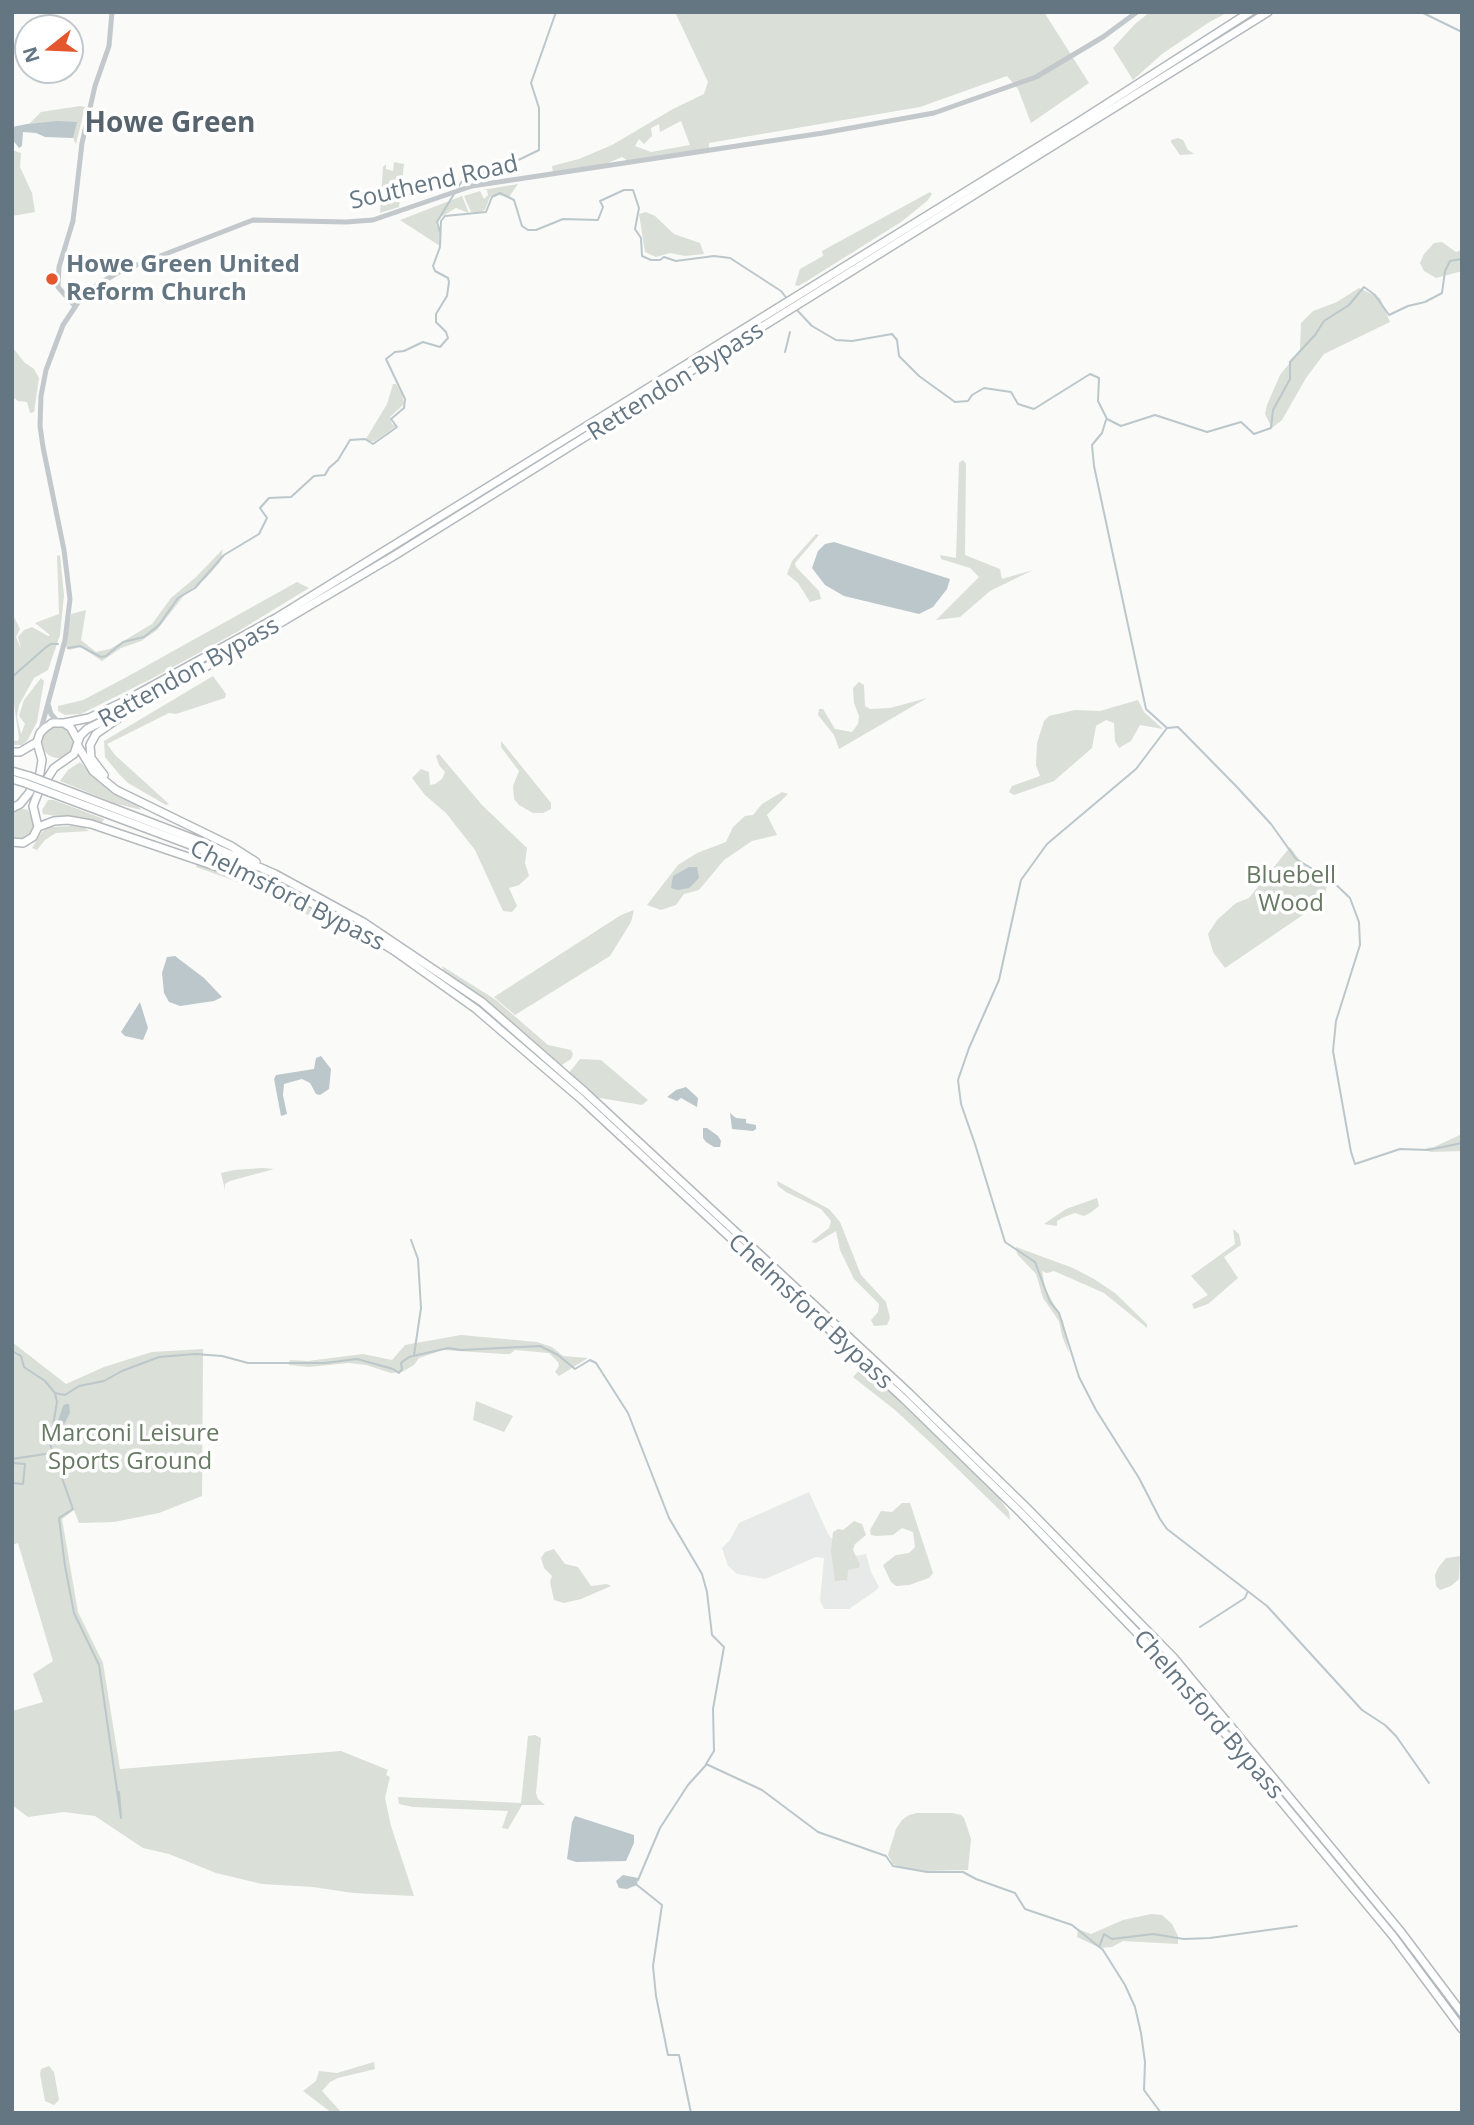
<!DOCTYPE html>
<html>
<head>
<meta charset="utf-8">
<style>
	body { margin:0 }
	#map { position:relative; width:1474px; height:2125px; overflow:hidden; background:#fafaf8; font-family:"Open Sans",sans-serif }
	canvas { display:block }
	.frame { position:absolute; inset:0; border:14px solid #657683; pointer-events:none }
	.north { position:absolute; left:14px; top:14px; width:70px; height:70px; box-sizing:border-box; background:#fff; border:2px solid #c1c8cd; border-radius:50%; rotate:252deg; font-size:19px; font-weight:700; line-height:28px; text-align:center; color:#657683 }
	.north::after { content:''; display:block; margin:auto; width:24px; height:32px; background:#e4572e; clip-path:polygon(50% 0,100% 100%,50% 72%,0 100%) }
</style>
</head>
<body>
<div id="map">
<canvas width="1474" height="2125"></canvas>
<div class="frame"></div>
<div class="north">N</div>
</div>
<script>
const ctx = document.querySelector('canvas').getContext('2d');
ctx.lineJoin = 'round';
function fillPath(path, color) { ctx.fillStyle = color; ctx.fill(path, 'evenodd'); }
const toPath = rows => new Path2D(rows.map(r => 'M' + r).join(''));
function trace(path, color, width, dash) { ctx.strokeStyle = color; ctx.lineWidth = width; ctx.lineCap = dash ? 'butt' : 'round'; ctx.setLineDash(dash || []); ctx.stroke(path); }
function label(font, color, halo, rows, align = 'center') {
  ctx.font = font + ' "Open Sans",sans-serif'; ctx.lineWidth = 7; ctx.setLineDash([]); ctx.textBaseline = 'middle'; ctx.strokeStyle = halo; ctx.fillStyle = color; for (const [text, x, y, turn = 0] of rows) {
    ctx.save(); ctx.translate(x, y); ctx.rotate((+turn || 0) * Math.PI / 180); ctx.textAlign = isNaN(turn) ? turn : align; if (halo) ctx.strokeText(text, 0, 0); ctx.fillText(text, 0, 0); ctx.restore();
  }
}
const built = toPath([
	[809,1492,828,1534,849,1557,866,1554,871,1572,876,1581,879,1587,875,1591,849,1609,824,1609,820,1601,824,1558,816,1557,765,1579,737,1574,728,1566,722,1548,730,1540,739,1523]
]);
const green = toPath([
	[675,12,1044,12,1089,83,1031,123,1018,89,1007,76,920,107,709,143,709,150,628,161,622,157,601,166,553,173,552,166,579,159,612,145,673,109,704,94,708,82],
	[681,121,690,145,651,152,635,146,639,139,644,144,652,136,651,128,659,124,660,132],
	[1150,12,1228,12,1208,23,1162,54,1133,80,1113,48,1135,24],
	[80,106,85,107,76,144,73,138,74,126,50,122,29,124,41,112],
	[1178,138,1183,140,1188,150,1194,154,1180,155,1171,142,1171,140],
	[12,150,21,153,20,167,32,193,35,212,12,216],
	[394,162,404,164,399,207,380,213,383,167,386,164,386,169,393,171],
	[518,184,509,197,498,195,490,197,485,210,480,212,471,212,464,196,480,191,484,199,488,195,487,190,482,190],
	[930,192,932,194,927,201,901,222,807,281,798,286,795,285,800,269,823,256,822,251],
	[462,196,469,213,456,208,439,218,436,224,441,234,440,246,400,220],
	[646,212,655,216,674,234,700,243,704,254,685,256,670,253,656,257,645,252,639,214],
	[1442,242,1456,252,1462,250,1462,271,1436,278,1424,271,1420,263,1424,254,1434,243],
	[1359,288,1380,298,1390,322,1324,354,1306,378,1282,420,1272,428,1265,414,1267,405,1280,375,1300,350,1301,323,1313,311,1337,302],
	[12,347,25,363,34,369,39,378,34,412,30,413,27,402,18,401,12,396],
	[393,384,396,384,402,394,404,404,390,417,392,424,396,426,375,441,369,442,366,439,387,404],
	[963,460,966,464,965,555,1000,569,1002,579,1033,570,990,591,960,617,936,620,979,577,970,568,941,559,940,555,956,558,959,463],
	[816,534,819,535,795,563,796,567,819,591,821,599,810,602,798,583,787,574,792,561],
	[223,549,220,562,206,578,185,594,157,630,141,641,121,648,102,661,81,647,69,650,65,646,71,614,86,610,81,640,96,652,110,649,152,624,171,598,196,577],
	[60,555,64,595,60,635,48,670,34,678,19,705,17,717,21,734,25,724,19,716,24,700,41,678,44,681,37,722,27,741,22,745,12,745,12,740,18,741,19,738,14,704,12,705,12,613,20,629,16,637,21,649,18,637,24,630,32,627,48,636,50,635,35,623,59,614,57,556],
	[297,582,309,588,237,632,153,678,81,714,65,715,58,711,58,706,83,700,123,679],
	[213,676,226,694,225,698,176,714,169,713,107,744,115,755,169,804,166,805,128,783,119,774,105,757,104,741],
	[859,682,864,685,865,706,870,709,890,708,927,698,839,749,834,735,818,715,819,709,823,709,835,729,852,732,858,724,859,716,854,703,853,688],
	[1138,700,1144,712,1163,729,1140,725,1131,741,1119,748,1115,741,1114,723,1106,720,1096,726,1092,748,1054,781,1014,795,1009,792,1012,786,1040,776,1036,765,1037,743,1044,721,1049,716,1075,710,1100,711],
	'42 742a16 16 0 1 1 32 0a16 16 0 1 1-32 0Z',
	[501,741,551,803,551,809,543,813,533,813,519,805,514,799,513,786,519,771,501,747],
	[439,754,482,805,527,848,525,863,529,876,519,885,509,888,517,906,512,912,503,911,475,850,446,813,425,795,412,778,421,769,429,772,430,785,435,784,442,779,445,772,439,765,436,756],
	[80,762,99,782,138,805,141,810,114,803,60,781,68,770],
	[782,792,788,794,767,815,777,835,752,841,724,860,699,890,684,894,676,905,661,910,647,905,678,865,697,853,726,842,733,827,745,816,753,815,762,804],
	[48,800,54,800,104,819,102,823,43,814,42,810],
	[19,808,28,810,34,823,30,834,20,839,12,838,12,811],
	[72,826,83,827,89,831,56,833,45,840,37,850,32,848,42,832,50,827],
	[1290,847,1301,862,1327,883,1325,896,1316,906,1225,968,1213,952,1208,934,1217,920,1236,903,1249,898],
	[198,862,276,892,345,926,376,946,375,948,365,943,249,886,196,867],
	[634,910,631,922,610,956,515,1015,494,997,621,915],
	[442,966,496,1000,548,1045,571,1050,573,1054,571,1059,560,1066,487,1003,444,972],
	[580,1059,601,1060,648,1100,642,1105,594,1097,568,1074],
	[1462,1134,1462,1151,1430,1152,1426,1148,1434,1147],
	[263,1168,274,1169,230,1181,225,1184,225,1190,221,1173,234,1170],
	[777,1181,829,1209,840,1222,861,1275,886,1302,890,1318,887,1325,874,1326,871,1320,878,1312,879,1304,854,1279,840,1250,836,1231,816,1243,811,1242,829,1228,831,1221,821,1209,786,1192,778,1186],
	[1097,1198,1099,1206,1090,1213,1084,1216,1075,1213,1064,1217,1057,1221,1057,1226,1044,1224,1066,1209],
	[1233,1229,1239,1234,1241,1245,1224,1257,1238,1278,1208,1304,1194,1309,1192,1304,1208,1295,1191,1276,1235,1244],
	[1016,1247,1073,1268,1094,1279,1115,1293,1147,1324,1147,1328,1104,1293,1054,1271,1047,1273,1042,1271,1045,1288,1063,1321,1069,1353,1062,1336,1059,1321,1043,1298,1036,1274,1017,1254],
	[461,1335,537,1342,552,1347,563,1356,588,1358,559,1376,555,1372,559,1366,558,1362,549,1353,515,1350,510,1354,504,1354,443,1350,419,1358,414,1365,402,1372,391,1373,366,1365,349,1363,309,1367,289,1365,290,1360,308,1361,363,1354,392,1360,405,1345],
	[12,1342,66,1384,104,1367,152,1352,203,1349,202,1496,159,1513,114,1522,79,1523,74,1510,62,1519,78,1612,103,1663,120,1769,341,1751,388,1770,386,1775,390,1777,385,1798,391,1826,414,1896,353,1893,313,1887,262,1884,216,1873,169,1854,143,1848,95,1816,64,1812,28,1817,12,1805,12,1711,43,1702,33,1674,53,1661,18,1543,12,1545],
	[863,1366,996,1493,1009,1512,1010,1520,933,1445,895,1410,853,1377],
	[476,1401,513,1416,504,1432,473,1420],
	[902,1503,910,1503,933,1573,929,1578,909,1585,896,1586,891,1582,883,1565,896,1555,909,1553,915,1547,913,1532,902,1528,893,1535,876,1536,871,1535,870,1530,881,1511,892,1512],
	[854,1521,862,1524,866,1535,855,1544,853,1550,860,1565,858,1568,848,1570,847,1582,846,1580,835,1581,831,1551,833,1532,838,1529,843,1530],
	[554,1549,565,1564,578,1567,591,1586,607,1584,611,1586,581,1599,564,1603,554,1600,550,1582,552,1576,544,1568,541,1558,545,1552],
	[1460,1556,1459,1579,1451,1586,1440,1590,1436,1586,1435,1575,1438,1568,1446,1558],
	[535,1735,541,1738,536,1793,538,1799,545,1805,522,1805,508,1829,502,1828,508,1811,413,1807,399,1804,398,1797,521,1803,528,1736],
	[917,1813,952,1813,961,1815,964,1818,971,1839,968,1870,926,1871,902,1868,893,1864,888,1855,896,1829,902,1820,909,1815],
	[1151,1914,1162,1915,1172,1924,1178,1936,1178,1944,1123,1941,1112,1947,1100,1948,1077,1937,1078,1929,1091,1934,1123,1920],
	[374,2062,375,2069,338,2078,330,2082,322,2091,342,2113,332,2113,303,2091,316,2081,319,2071,337,2073],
	[49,2066,54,2072,59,2100,54,2105,45,2101,40,2074,41,2069]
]);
const water = toPath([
	[57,121,77,122,73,138,45,137,36,133,23,132,22,146,19,148,12,139,12,127,27,124],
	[834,542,950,579,947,589,933,607,919,614,844,596,825,585,812,568,818,551,825,544],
	[689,867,697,867,699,878,689,888,678,890,671,888,673,876],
	[175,956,204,978,222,997,214,1001,180,1006,169,1002,164,993,162,973,167,957],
	[140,1002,148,1028,143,1040,125,1036,121,1032],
	[321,1056,331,1069,329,1089,320,1095,316,1094,310,1083,302,1079,284,1084,283,1095,287,1114,281,1116,274,1079,276,1075,314,1069,316,1058],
	[686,1087,698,1098,697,1107,681,1098,677,1101,667,1097,676,1090],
	[730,1113,736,1118,746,1119,746,1123,756,1125,756,1129,753,1131,732,1129],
	[703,1128,707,1128,718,1136,721,1141,720,1147,714,1147,706,1142,703,1138],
	[66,1404,69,1404,70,1413,61,1430,57,1430,57,1423,63,1406],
	[575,1816,634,1835,634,1843,626,1861,576,1862,567,1859,572,1822],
	[623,1875,638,1878,637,1885,627,1889,619,1888,616,1881]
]);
const stream = toPath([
	[1421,12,1462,32],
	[457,189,464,178,504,167,539,150,539,108,531,83,556,12],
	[440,232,437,222,454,194],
	[796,309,812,326,836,340,852,341,892,334,897,340,899,356,919,376,955,402,968,401,972,395,984,388,1011,392,1018,404,1034,409,1090,374,1099,378,1098,401,1107,419,1121,426,1155,415,1207,432,1241,422,1254,434,1271,428,1273,410,1290,379,1290,362,1315,335,1324,321,1349,305,1364,287,1375,295,1389,315,1408,306,1425,302,1442,293,1445,271,1450,261,1462,259],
	[785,352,790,332],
	[1106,420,1102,433,1092,445,1094,466,1146,709,1167,728,1136,769,1047,844,1021,880,999,980,969,1048,958,1080,961,1104,975,1144,1005,1242,1035,1262,1050,1302,1059,1313,1079,1377,1096,1410,1139,1478,1160,1519,1167,1529,1267,1606,1362,1710,1385,1725,1396,1736,1429,1783],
	[68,648,80,646,101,657,106,656,123,642,144,637,159,625,178,598,195,588,224,555,259,534,267,518,260,508,269,498,291,497,314,476,325,475,329,468,338,460,350,440,365,439,373,444,397,427,391,419,404,408,405,399,386,359,395,352,404,351,423,342,440,347,448,338,446,332,436,322,436,314,447,296,449,282,448,278,435,271,433,266,440,247,441,221,445,216,486,212,492,197,500,193,514,200,522,226,528,230,536,230,563,219,598,220,603,207,600,201,624,190,633,190,639,208,635,229,641,238,642,256,651,260,660,260,664,257,676,261,714,256,730,258,781,291,788,300],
	[12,677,45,648,51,644,58,644],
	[1167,728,1178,727,1236,786,1271,824,1296,859,1331,880,1350,898,1359,922,1360,945,1336,1021,1333,1051,1351,1152,1355,1164,1400,1149,1428,1150,1462,1143],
	[411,1240,418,1259,421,1308,414,1355],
	[12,1351,21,1356,24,1367,45,1381,55,1393,65,1395,79,1386,104,1381,122,1371,159,1357,195,1354,222,1356,248,1363,325,1363,357,1359,393,1369,399,1373,402,1369,401,1363,409,1357,448,1348,461,1350,540,1346,558,1355,575,1369,590,1360,596,1363,628,1413,669,1518,702,1574,707,1592,712,1635,724,1647,713,1709,714,1751,706,1764,762,1790,818,1832,886,1856,893,1866,927,1872,963,1872,976,1879,1015,1893,1025,1909,1072,1925,1103,1950,1125,1985,1135,2007,1141,2033,1145,2062,1144,2090,1161,2113],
	[55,1393,57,1402,50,1444,73,1509,59,1518,65,1566,74,1613,99,1665,121,1818,119,1792],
	[12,1459,52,1453],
	[12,1463,25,1464,23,1484,12,1483],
	[1200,1627,1245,1598,1247,1593],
	[638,1880,660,1828,688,1785,706,1765],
	[637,1885,662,1905,653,1966,656,1996,668,2055,679,2055,691,2113],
	[1100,1945,1104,1934,1112,1939,1153,1934,1184,1939,1210,1938,1297,1926]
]);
const tertiary = toPath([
	[75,306,58,287,59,267,73,221,82,143,95,86,109,46,112,12],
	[48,704,51,714,58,722],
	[40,733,65,640,70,599,64,550,43,447,40,426,41,396,46,370,63,325,81,298,97,285,119,272,253,220,346,222,373,220,472,186,823,133,934,113,1036,77,1103,37,1137,12]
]);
const trunk = toPath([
	[64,723,89,718,123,702,276,618,1080,121,1250,12],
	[78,746,93,771,116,790,231,846,256,862],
	[12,752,20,752,37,742],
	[12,771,29,776],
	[104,775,91,758,90,745,96,734,119,718],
	[12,779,25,783],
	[53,785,202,842,275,874,363,922,482,1002,585,1092,909,1393,1026,1507,1174,1658,1401,1932,1462,2013],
	[49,792,193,846,251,872,349,923,393,950,476,1009,582,1100,904,1399,1021,1513,1169,1666,1393,1936,1462,2029],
	[12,808,20,804,29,793,40,773,42,760,37,742,40,733,45,728,52,723,64,723,71,728,78,741],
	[38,827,54,821,68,820,91,824,262,882],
	[12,842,23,843,33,837,38,827,33,806,38,793,54,768,74,754,80,736,87,729,172,687,392,557,1268,12]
]);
const trunkBridge = toPath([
	[29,776,53,785],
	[25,783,49,792]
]);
const markers = [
	[52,279,7,"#e4572e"]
];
const streetNames = [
	["Southend Road",434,183,-13],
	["Rettendon Bypass",676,382,-32],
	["Rettendon Bypass",189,673,-29],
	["Chelmsford Bypass",287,896,27],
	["Chelmsford Bypass",810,1312,43],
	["Chelmsford Bypass",1208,1715,49]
];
const poiNames = [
	["Howe Green United",66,265],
	["Reform Church",66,293]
];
const parkNames = [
	["Bluebell",1291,876],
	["Wood",1291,904],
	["Marconi Leisure",130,1434],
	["Sports Ground",130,1462]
];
const quarterNames = [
	["Howe Green",170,124]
];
fillPath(built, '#e8e9e9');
fillPath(green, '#dadfd7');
fillPath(water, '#bbc7cb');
trace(stream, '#bbc7cb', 2);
trace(trunk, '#b4b9bd', 10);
trace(tertiary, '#c3c8cc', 5);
trace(trunk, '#fff', 7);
trace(trunkBridge, '#b4b9bd', 10, []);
trace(trunkBridge, '#fff', 7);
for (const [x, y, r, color] of markers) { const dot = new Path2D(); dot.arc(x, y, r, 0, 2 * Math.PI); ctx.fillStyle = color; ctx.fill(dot); trace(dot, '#fff', 2.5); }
label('24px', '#657683', '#fff', streetNames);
label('bold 24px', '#657683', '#fff', poiNames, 'left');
label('24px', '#687a64', '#fff', parkNames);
label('bold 28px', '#57646e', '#fff', quarterNames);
</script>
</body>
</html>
